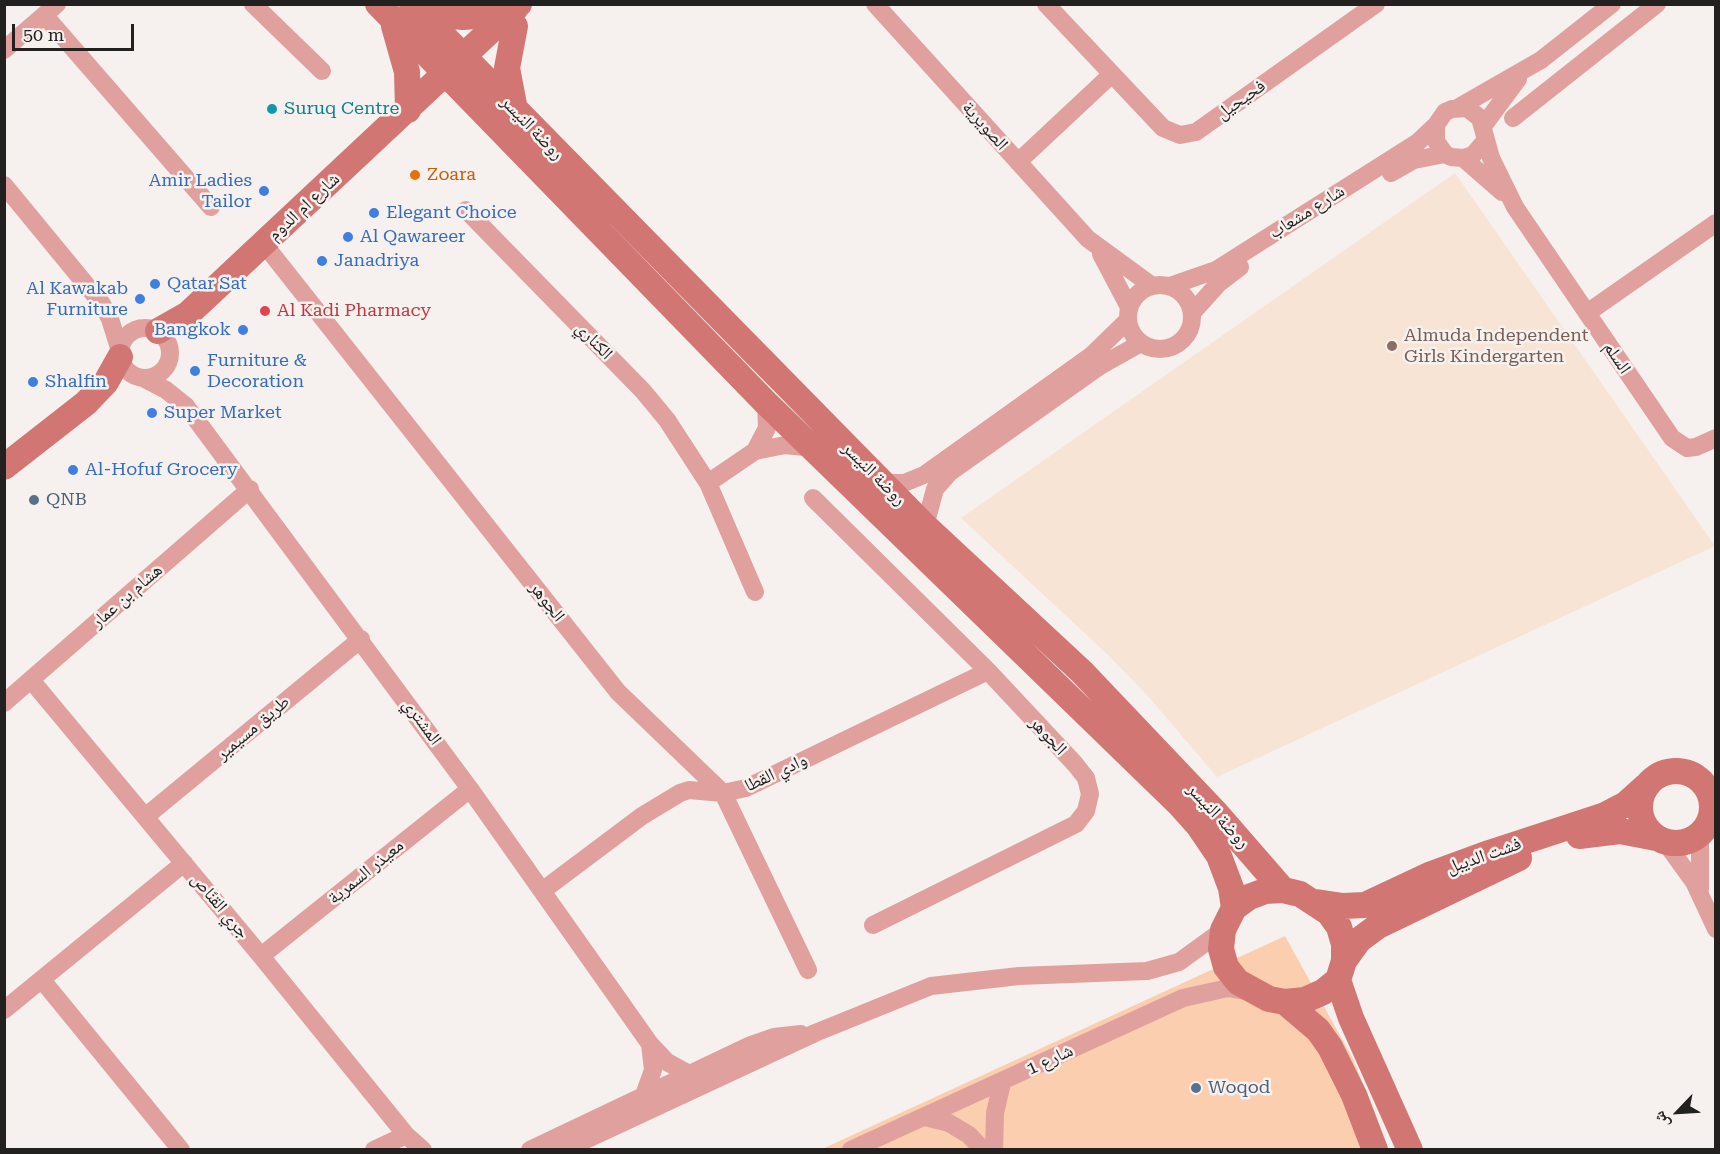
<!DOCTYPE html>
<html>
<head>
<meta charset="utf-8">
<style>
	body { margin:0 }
	#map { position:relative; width:1720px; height:1154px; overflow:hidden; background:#f6f1ee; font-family:"Roboto Serif","Noto Naskh Arabic",serif }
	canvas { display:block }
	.frame { position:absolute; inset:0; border:6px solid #232120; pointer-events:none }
	.north { position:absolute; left:1648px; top:1082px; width:60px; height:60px; -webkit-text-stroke:4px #f6f1ee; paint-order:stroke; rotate:245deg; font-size:16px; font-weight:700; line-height:24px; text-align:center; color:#232120 }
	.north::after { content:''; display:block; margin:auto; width:21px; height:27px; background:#232120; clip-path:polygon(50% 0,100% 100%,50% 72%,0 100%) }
	.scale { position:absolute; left:12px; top:24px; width:122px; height:27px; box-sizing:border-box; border:3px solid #232120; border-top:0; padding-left:8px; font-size:18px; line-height:21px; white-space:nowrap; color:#232120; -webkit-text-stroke:4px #f6f1ee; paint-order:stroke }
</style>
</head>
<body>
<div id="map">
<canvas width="1720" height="1154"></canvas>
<div class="frame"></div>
<div class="north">ش</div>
<div class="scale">50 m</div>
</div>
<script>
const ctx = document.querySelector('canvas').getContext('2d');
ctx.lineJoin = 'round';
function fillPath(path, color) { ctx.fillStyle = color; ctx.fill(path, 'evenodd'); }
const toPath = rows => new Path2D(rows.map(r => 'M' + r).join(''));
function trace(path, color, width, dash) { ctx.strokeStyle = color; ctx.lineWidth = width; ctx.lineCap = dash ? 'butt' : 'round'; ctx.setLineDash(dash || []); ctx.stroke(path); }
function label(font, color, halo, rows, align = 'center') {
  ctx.font = font + ' "Roboto Serif","Noto Naskh Arabic",serif'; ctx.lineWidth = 5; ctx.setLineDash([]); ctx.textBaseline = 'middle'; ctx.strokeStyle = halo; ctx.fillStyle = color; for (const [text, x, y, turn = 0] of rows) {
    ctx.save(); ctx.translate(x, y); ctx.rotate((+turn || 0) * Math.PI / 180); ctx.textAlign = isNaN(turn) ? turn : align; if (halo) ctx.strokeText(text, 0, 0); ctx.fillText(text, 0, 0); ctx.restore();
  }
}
const education = toPath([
	[1455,173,1715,546,1217,777,1147,695,1107,654,961,518]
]);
const green = toPath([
	[1285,936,1353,1059,1388,1149,820,1150]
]);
const street = toPath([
	[253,4,322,71],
	[875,4,1088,239,1151,285],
	[1046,4,1163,128,1180,135,1196,132,1376,4],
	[45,16,211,207],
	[4,50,57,4],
	[1459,107,1541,60,1612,4],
	[1513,118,1657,4],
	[1484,125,1518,79],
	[1485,141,1473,155,1463,158,1451,157,1445,154,1436,141,1436,125,1445,112,1452,109,1467,108,1480,118,1491,158,1515,207,1672,438,1687,448,1696,447,1716,438],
	[1463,158,1502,192],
	[1018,162,1111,75],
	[1391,173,1414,160,1445,154],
	[4,185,102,304,110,319,120,351],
	[466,210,643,391,667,420,708,483,755,592],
	[264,244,618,692,723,793,808,970],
	[1101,254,1129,307],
	'1128 317a32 32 0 1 1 64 0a32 32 0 1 1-64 0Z',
	[1170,286,1216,270,1418,142,1436,125],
	[1192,313,1219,283,1240,267],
	[1587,313,1716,223],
	'120 353a25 25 0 1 1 50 0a25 25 0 1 1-50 0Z',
	[145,379,166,390,186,406,470,789,650,1044,667,1062,689,1074],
	[755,451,767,428,766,403],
	[708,483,755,451,785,445,815,448],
	[883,483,904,483,924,475,1092,355,1128,320],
	[813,498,988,671,1075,764,1086,778,1090,794,1086,811,1076,824,873,925],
	[925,526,935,489,949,473,1100,366,1141,343],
	[31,680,261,956,406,1135,423,1150],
	[4,703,250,489],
	[145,817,361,639],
	[1700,835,1700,889],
	[1665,842,1694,882,1716,929],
	[542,891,642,816,680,793,689,790,723,793,746,788,988,671],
	[261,956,470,789],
	[42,980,181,1150],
	[4,1010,184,863],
	[644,1095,653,1070,650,1044],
	[925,1117,949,1123,969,1135,983,1150],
	[374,1150,406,1135],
	[530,1150,751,1045,774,1037,801,1034],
	[564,1150,815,1033,931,986,1019,976,1147,971,1179,962,1223,930],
	[851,1150,1183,998,1228,988,1251,992],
	[994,1150,995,1113,1002,1083]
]);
const secondary = toPath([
	[378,4,766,403,1180,805,1198,825,1219,856,1231,888,1234,908],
	[412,4,925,526,1082,672,1217,814,1283,890],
	[416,5,445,15,463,17,498,14,515,9],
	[394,26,407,72,408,110],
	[515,110,507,68,515,26],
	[158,331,188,314,519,4],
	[4,467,86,403,106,382,120,357],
	'1640 807a36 36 0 1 1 72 0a36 36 0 1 1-72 0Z',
	[1579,836,1620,831,1656,838],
	[1283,890,1300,894,1329,913,1339,927,1344,944,1344,961,1338,980,1323,992,1305,1000,1285,1002,1269,999,1238,982,1226,967,1221,949,1223,930,1234,908,1249,897,1265,891,1283,890],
	[1316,902,1343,906,1365,905,1429,875,1489,853,1605,815,1626,804,1646,786],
	[1344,961,1359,940,1378,926,1519,858],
	[1338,980,1351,1018,1410,1150],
	[1285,1002,1318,1030,1330,1047,1354,1095,1375,1150]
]);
const markers = [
	[272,109,6,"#0f9aa8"],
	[415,175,6,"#e8710a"],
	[264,191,6,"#3f7fe0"],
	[374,213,6,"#3f7fe0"],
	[348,237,6,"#3f7fe0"],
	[322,261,6,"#3f7fe0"],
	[155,284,6,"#3f7fe0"],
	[140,299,6,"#3f7fe0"],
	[265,311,6,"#e0444e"],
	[243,330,6,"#3f7fe0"],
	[1392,346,6,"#8d6e63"],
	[195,371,6,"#3f7fe0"],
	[33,382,6,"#3f7fe0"],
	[152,413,6,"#3f7fe0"],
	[73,470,6,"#3f7fe0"],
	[34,500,6,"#5c6f8a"],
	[1196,1088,6,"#5c6f8a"]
];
const streetNames = [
	["فحيحيل",1241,100,-35],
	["الصويرية",985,126,48],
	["روضة النيسر",532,128,46],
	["شارع ام الدوم",304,207,-43],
	["شارع مشعاب",1307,212,-32],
	["الكناري",594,341,46],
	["السلم",1617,358,56],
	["روضة النيسر",874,474,45],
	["هشام بن عمار",127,596,-41],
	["الجوهر",547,602,52],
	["المشتري",422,722,54],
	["طريق مسيمير",253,728,-40],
	["الجوهر",1048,736,47],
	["وادي القطا",776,773,-25],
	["روضة النيسر",1218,816,47],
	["فشت الديبل",1484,856,-19],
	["معيذر السمرية",366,872,-39],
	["جري القنّاص",220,906,50],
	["شارع 1",1050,1060,-25]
];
const cultureNames = [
	["Suruq Centre",284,109]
];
const foodNames = [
	["Zoara",427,175]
];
const shopNames = [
	["Amir Ladies",252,181,"right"],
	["Tailor",252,202,"right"],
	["Elegant Choice",386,213],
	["Al Qawareer",360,237],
	["Janadriya",334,261],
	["Qatar Sat",167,284],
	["Al Kawakab",128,289,"right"],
	["Furniture",128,310,"right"],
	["Bangkok",231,330,"right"],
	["Furniture &",207,361],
	["Decoration",207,382],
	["Shalfin",45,382],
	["Super Market",164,413],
	["Al-Hofuf Grocery",85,470]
];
const healthNames = [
	["Al Kadi Pharmacy",277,311]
];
const educationNames = [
	["Almuda Independent",1404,336],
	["Girls Kindergarten",1404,357]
];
const serviceNames = [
	["QNB",46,500],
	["Woqod",1208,1088]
];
fillPath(education, '#f8e4d5');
fillPath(green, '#faceaf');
trace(street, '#e0a09d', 18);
trace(secondary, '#d27674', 26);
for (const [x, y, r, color] of markers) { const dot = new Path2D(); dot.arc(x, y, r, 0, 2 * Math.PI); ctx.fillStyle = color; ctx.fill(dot); trace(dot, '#f6f1ee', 2); }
label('18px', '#232120', '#f6f1ee', streetNames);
label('18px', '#0d838f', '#f6f1ee', cultureNames, 'left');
label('18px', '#c56008', '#f6f1ee', foodNames, 'left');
label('18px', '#366cbe', '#f6f1ee', shopNames, 'left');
label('18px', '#be3a42', '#f6f1ee', healthNames, 'left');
label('18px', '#785e54', '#f6f1ee', educationNames, 'left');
label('18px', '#4e5e75', '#f6f1ee', serviceNames, 'left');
</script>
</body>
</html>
